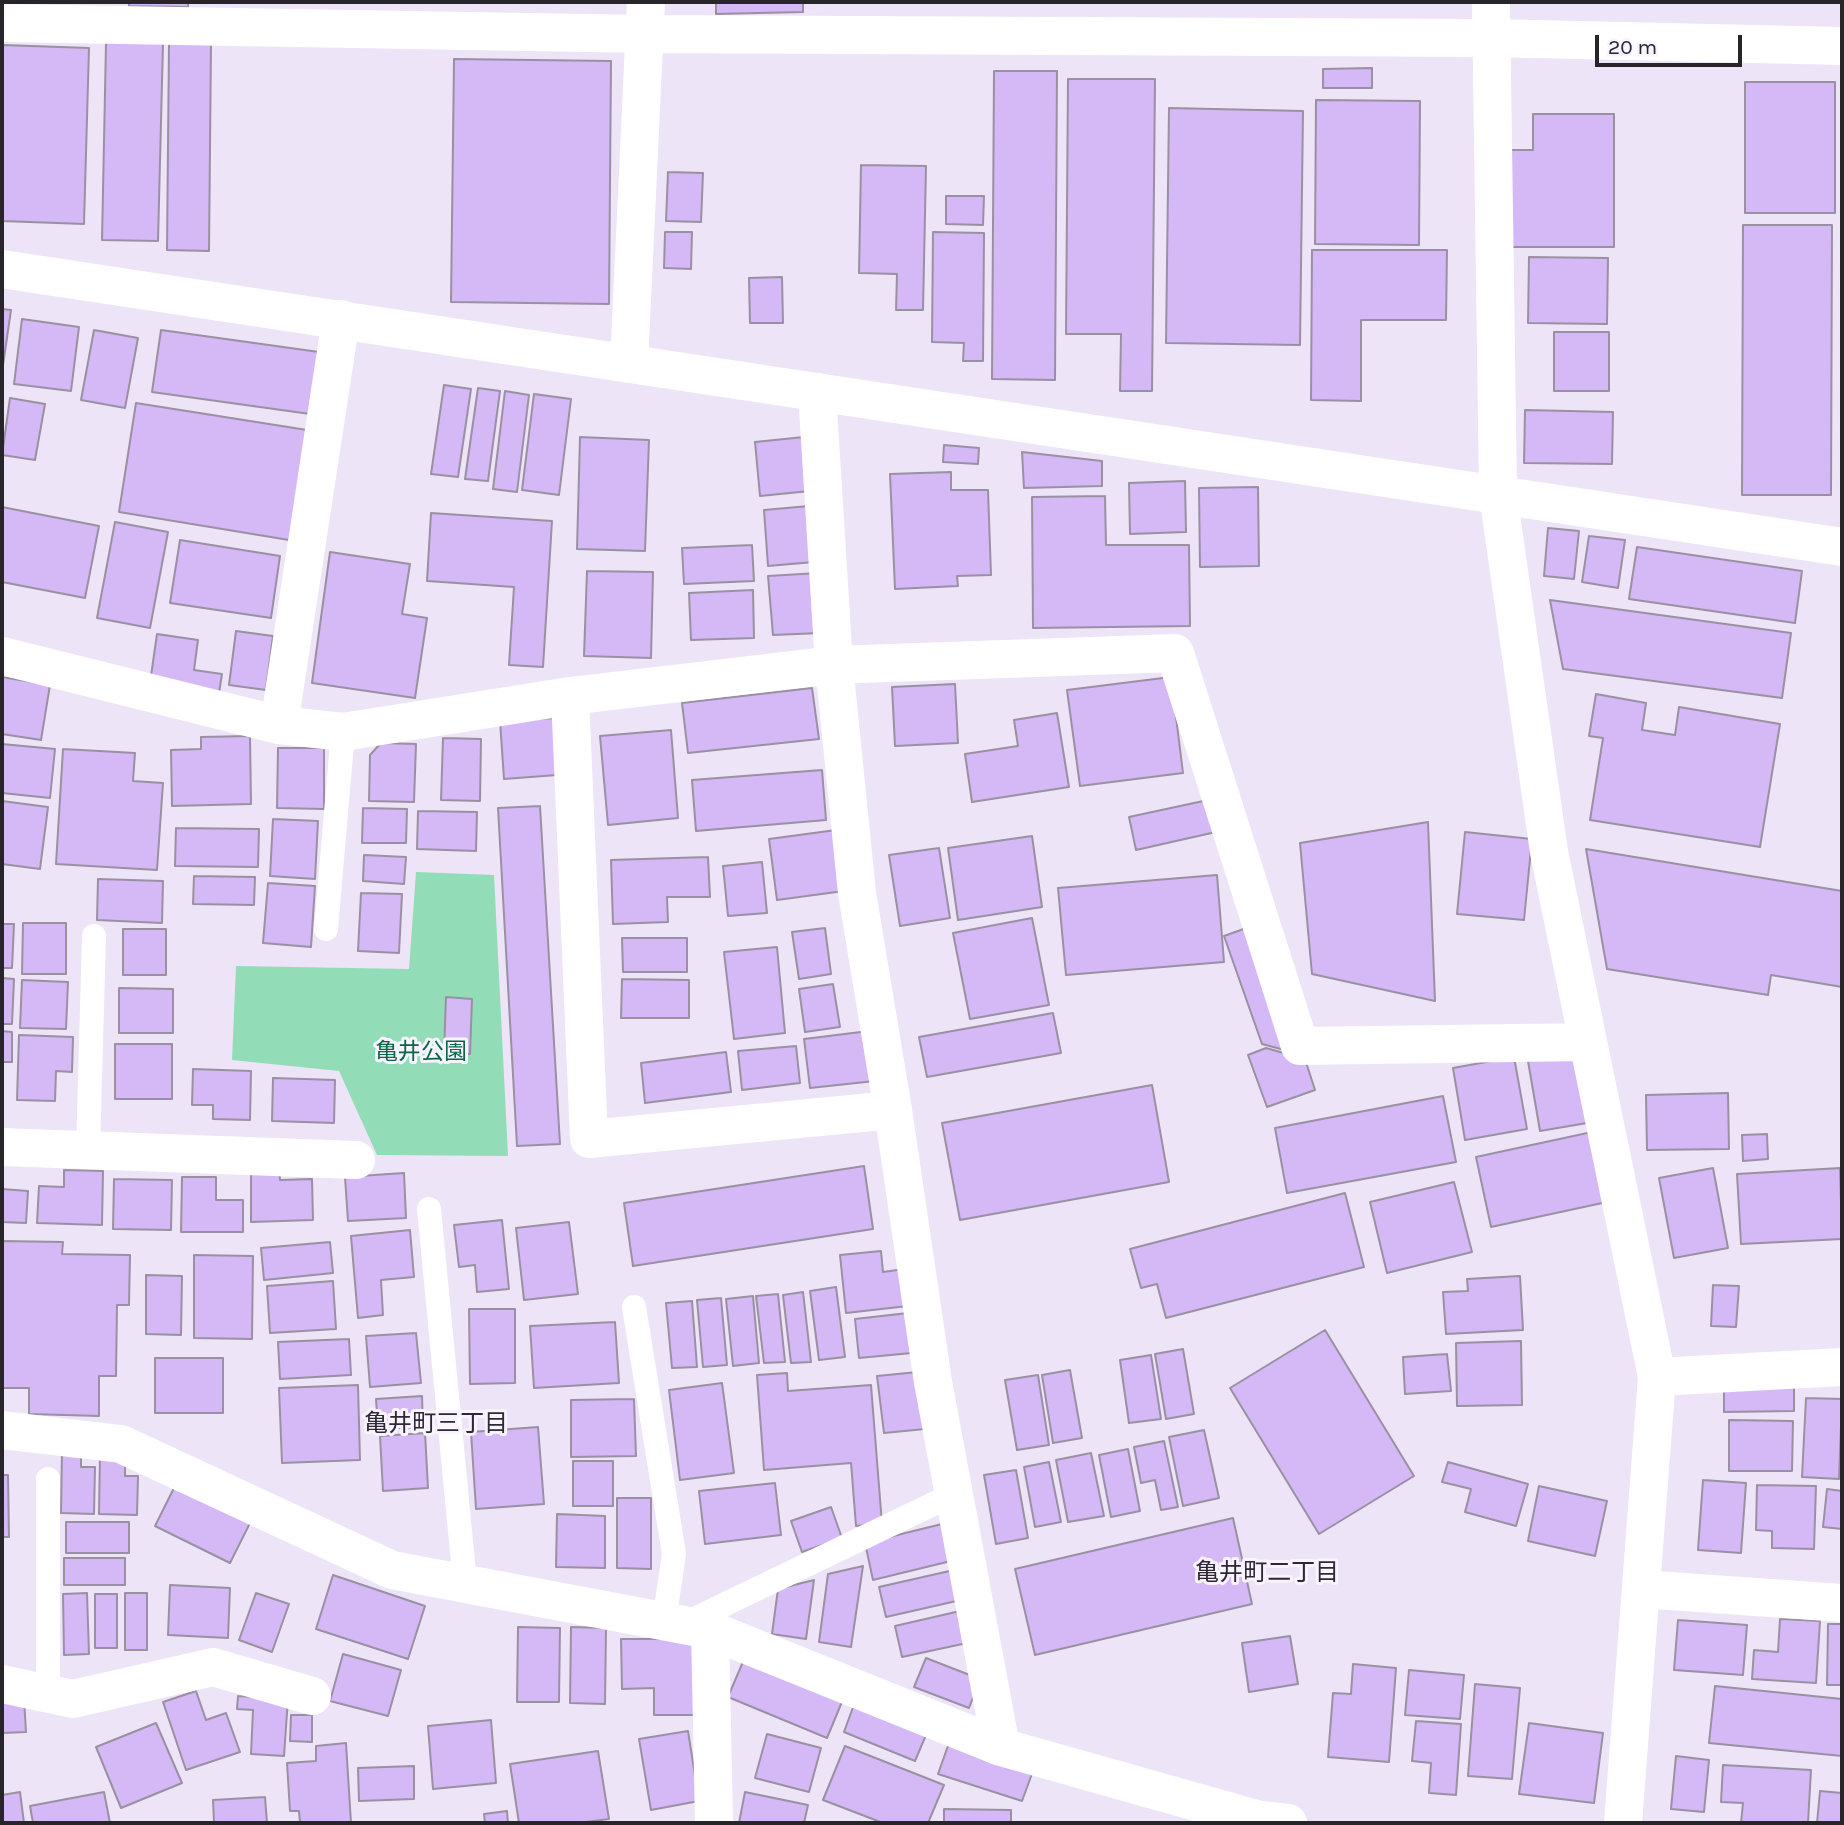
<!DOCTYPE html>
<html>
<head>
<meta charset="utf-8">
<style>
	body { margin:0 }
	#map { position:relative; width:1844px; height:1825px; overflow:hidden; background:#ede4f7; font-family:Karla,sans-serif }
	canvas { display:block }
	.frame { position:absolute; inset:0; border:4px solid #27242a; pointer-events:none }
	.scale { position:absolute; left:1595px; top:35px; width:147px; height:32px; box-sizing:border-box; border:4px solid #27242a; border-top:0; padding-left:9px; font-size:21px; line-height:24px; white-space:nowrap; color:#27242a; -webkit-text-stroke:5px #f8f3fe; paint-order:stroke }
</style>
</head>
<body>
<div id="map">
<canvas width="1844" height="1825"></canvas>
<div class="frame"></div>
<div class="scale">20 m</div>
</div>
<script>
const ctx = document.querySelector('canvas').getContext('2d');
ctx.lineJoin = 'round';
function fillPath(path, color) { ctx.fillStyle = color; ctx.fill(path, 'evenodd'); }
const toPath = rows => new Path2D(rows.map(r => 'M' + r).join(''));
function trace(path, color, width, dash) { ctx.strokeStyle = color; ctx.lineWidth = width; ctx.lineCap = dash ? 'butt' : 'round'; ctx.setLineDash(dash || []); ctx.stroke(path); }
function label(font, color, halo, rows, align = 'center') {
  ctx.font = font + ' Karla,"Noto Sans JP",sans-serif'; ctx.lineWidth = 6; ctx.setLineDash([]); ctx.textBaseline = 'middle'; ctx.strokeStyle = halo; ctx.fillStyle = color; for (const [text, x, y, turn = 0] of rows) {
    ctx.save(); ctx.translate(x, y); ctx.rotate((+turn || 0) * Math.PI / 180); ctx.textAlign = isNaN(turn) ? turn : align; if (halo) ctx.strokeText(text, 0, 0); ctx.fillText(text, 0, 0); ctx.restore();
  }
}
const green = toPath([
	[416,872,494,875,508,1156,377,1155,339,1071,232,1060,236,966,409,969]
]);
const building = toPath([
	[129,2,188,2,188,7,129,6,129,2],
	[716,2,803,2,803,12,716,14,716,2],
	[106,43,163,43,158,241,102,240,106,43],
	[169,43,211,43,209,251,167,250,169,43],
	[2,45,89,48,84,224,2,221,2,45],
	[454,59,611,61,609,304,451,302,454,59],
	[1372,68,1372,88,1323,88,1323,69,1372,68],
	[994,71,1057,71,1055,380,992,379,994,71],
	[1068,79,1155,79,1152,391,1120,391,1121,334,1066,334,1068,79],
	[1745,82,1835,82,1835,213,1745,213,1745,82],
	[1316,100,1420,101,1419,245,1315,244,1316,100],
	[1169,108,1303,111,1300,345,1166,343,1169,108],
	[1533,114,1614,114,1614,247,1510,247,1510,150,1533,150,1533,114],
	[861,165,926,166,923,310,896,310,897,274,859,273,861,165],
	[668,172,703,173,701,222,666,221,668,172],
	[946,196,984,196,983,225,946,224,946,196],
	[1743,225,1832,225,1831,495,1742,495,1743,225],
	[665,232,692,232,691,269,664,268,665,232],
	[933,232,984,233,983,361,963,361,964,343,932,342,933,232],
	[1312,250,1447,250,1446,320,1361,320,1361,401,1311,400,1312,250],
	[1529,257,1608,258,1607,324,1528,323,1529,257],
	[782,277,783,323,750,323,749,278,782,277],
	[2,309,11,310,2,372,2,309],
	[22,319,79,327,71,391,14,384,22,319],
	[94,330,138,338,125,408,81,400,94,330],
	[161,330,319,352,310,414,152,392,161,330],
	[1554,332,1609,332,1609,391,1554,391,1554,332],
	[444,385,471,389,458,477,431,474,444,385],
	[478,388,500,391,488,481,465,479,478,388],
	[505,391,529,395,517,492,493,489,505,391],
	[534,394,571,399,559,495,522,490,534,394],
	[10,398,45,404,35,460,2,455,10,398],
	[136,403,307,430,289,540,119,512,136,403],
	[1525,410,1613,412,1612,464,1524,463,1525,410],
	[580,437,649,440,645,551,577,549,580,437],
	[804,437,810,491,760,496,755,442,804,437],
	[944,445,979,448,978,464,943,462,944,445],
	[1022,452,1102,461,1102,486,1024,488,1022,452],
	[951,472,951,490,988,490,991,575,957,576,958,586,895,589,890,474,951,472],
	[1185,481,1186,532,1130,534,1129,483,1185,481],
	[1258,487,1259,566,1200,567,1199,488,1258,487],
	[1105,496,1106,545,1189,545,1190,626,1033,628,1032,497,1105,496],
	[809,506,814,562,768,566,764,510,809,506],
	[2,507,99,526,85,598,2,582,2,507],
	[431,513,552,521,543,667,509,665,514,587,427,581,431,513],
	[115,522,168,532,150,628,97,618,115,522],
	[1548,528,1579,531,1574,579,1544,576,1548,528],
	[1589,536,1625,540,1618,588,1582,582,1589,536],
	[180,540,280,556,271,618,170,603,180,540],
	[752,545,754,581,684,584,682,548,752,545],
	[1637,547,1802,571,1795,623,1629,599,1637,547],
	[330,552,410,564,402,614,427,618,415,698,312,683,330,552],
	[587,571,653,572,651,658,584,656,587,571],
	[818,573,821,633,773,635,768,576,818,573],
	[753,590,754,638,691,640,689,593,753,590],
	[1550,600,1791,633,1782,698,1563,669,1550,600],
	[236,631,273,636,266,690,229,685,236,631],
	[157,634,198,640,194,670,222,674,219,693,150,683,157,634],
	[2,677,50,685,41,740,2,734,2,677],
	[1171,677,1183,773,1080,786,1067,690,1171,677],
	[955,684,958,743,895,746,892,687,955,684],
	[812,688,819,739,688,753,682,703,812,688],
	[1596,694,1646,703,1642,730,1675,735,1679,707,1780,724,1760,847,1590,820,1603,738,1589,736,1596,694],
	[1057,713,1069,787,972,802,965,754,1018,746,1014,720,1057,713],
	[554,718,557,775,504,779,500,721,554,718],
	[671,730,678,818,608,825,600,736,671,730],
	[250,736,251,804,172,806,171,750,201,749,201,737,250,736],
	[443,738,481,739,480,801,441,800,443,738],
	[381,743,416,744,414,802,369,801,370,755,381,743],
	[2,744,55,749,50,798,2,793,2,744],
	[278,748,324,748,324,809,277,808,278,748],
	[63,749,135,753,133,781,163,783,157,870,56,864,63,749],
	[822,770,826,820,696,831,692,780,822,770],
	[1208,800,1216,832,1136,850,1129,817,1208,800],
	[2,801,48,807,40,869,2,864,2,801],
	[540,806,560,1144,517,1146,498,808,540,806],
	[363,808,407,809,406,843,362,843,363,808],
	[418,811,477,812,476,851,417,849,418,811],
	[273,819,318,821,315,879,270,876,273,819],
	[1428,822,1435,1001,1312,974,1300,843,1428,822],
	[176,828,259,829,258,867,175,866,176,828],
	[836,830,844,891,777,900,769,839,836,830],
	[1465,832,1532,839,1524,920,1457,914,1465,832],
	[1032,836,1042,907,958,920,948,848,1032,836],
	[939,848,950,918,900,926,889,855,939,848],
	[1586,849,1842,891,1842,987,1771,975,1768,995,1607,969,1586,849],
	[364,855,406,857,404,884,363,881,364,855],
	[708,857,710,897,667,897,668,922,613,924,611,860,708,857],
	[762,862,767,913,728,916,723,866,762,862],
	[1217,875,1224,962,1066,975,1058,888,1217,875],
	[194,876,255,877,254,905,193,904,194,876],
	[98,879,163,881,162,923,97,920,98,879],
	[268,883,315,886,311,947,263,943,268,883],
	[361,893,402,894,399,953,358,951,361,893],
	[1032,918,1049,1005,970,1019,953,933,1032,918],
	[23,923,66,923,66,974,22,974,23,923],
	[2,924,14,924,12,968,2,968,2,924],
	[1252,926,1288,1051,1262,1044,1224,936,1252,926],
	[825,928,831,974,799,979,792,932,825,928],
	[123,929,166,929,166,975,123,975,123,929],
	[622,938,687,938,687,972,623,972,622,938],
	[777,947,785,1033,734,1039,724,952,777,947],
	[2,978,14,979,12,1024,2,1024,2,978],
	[622,979,689,980,689,1018,621,1018,622,979],
	[22,980,68,982,66,1029,20,1028,22,980],
	[833,984,840,1027,805,1032,799,989,833,984],
	[119,988,173,989,173,1033,119,1033,119,988],
	[446,997,472,999,470,1054,444,1052,446,997],
	[1053,1013,1061,1053,927,1077,919,1037,1053,1013],
	[2,1031,12,1032,12,1062,2,1062,2,1031],
	[869,1031,875,1081,810,1088,804,1039,869,1031],
	[19,1035,73,1037,72,1072,56,1071,55,1101,17,1100,19,1035],
	[115,1044,172,1044,172,1099,115,1099,115,1044],
	[796,1046,800,1083,742,1090,738,1051,796,1046],
	[1266,1048,1305,1059,1315,1090,1267,1107,1248,1055,1266,1048],
	[726,1052,731,1092,645,1103,641,1063,726,1052],
	[1581,1052,1593,1122,1540,1131,1528,1061,1581,1052],
	[1514,1057,1527,1129,1465,1140,1453,1068,1514,1057],
	[193,1069,251,1071,250,1120,213,1119,213,1105,192,1105,193,1069],
	[273,1078,335,1080,334,1123,272,1121,273,1078],
	[1152,1085,1169,1182,960,1220,942,1123,1152,1085],
	[1728,1093,1729,1149,1647,1150,1646,1095,1728,1093],
	[1443,1096,1456,1162,1287,1193,1275,1128,1443,1096],
	[1592,1132,1607,1202,1491,1227,1476,1157,1592,1132],
	[1767,1134,1768,1159,1743,1161,1742,1135,1767,1134],
	[279,1165,280,1180,312,1179,313,1220,251,1222,251,1166,279,1165],
	[864,1166,873,1229,633,1266,624,1203,864,1166],
	[1713,1168,1728,1248,1674,1258,1659,1178,1713,1168],
	[1840,1168,1842,1239,1741,1244,1737,1174,1840,1168],
	[64,1170,103,1171,102,1225,37,1223,39,1186,64,1187,64,1170],
	[404,1173,406,1218,348,1221,345,1177,404,1173],
	[182,1177,216,1177,216,1200,243,1200,243,1232,181,1232,182,1177],
	[114,1179,172,1180,171,1230,113,1229,114,1179],
	[1454,1182,1472,1252,1387,1273,1370,1202,1454,1182],
	[2,1189,28,1191,26,1223,2,1222,2,1189],
	[1345,1193,1364,1267,1166,1318,1157,1284,1141,1288,1130,1249,1345,1193],
	[502,1220,509,1289,477,1292,475,1265,459,1267,454,1225,502,1220],
	[569,1222,578,1294,524,1300,516,1228,569,1222],
	[410,1230,414,1277,381,1280,383,1315,358,1318,351,1236,410,1230],
	[2,1241,63,1242,62,1254,130,1255,129,1305,117,1305,116,1376,99,1376,99,1416,29,1414,29,1388,2,1388,2,1241],
	[330,1242,333,1273,264,1280,261,1248,330,1242],
	[881,1251,883,1272,904,1269,908,1306,846,1313,840,1255,881,1251],
	[194,1255,253,1256,252,1339,194,1338,194,1255],
	[146,1275,182,1276,181,1335,146,1334,146,1275],
	[1520,1276,1523,1330,1446,1334,1443,1292,1468,1291,1467,1279,1520,1276],
	[333,1281,336,1329,270,1333,267,1286,333,1281],
	[1713,1285,1739,1286,1736,1327,1711,1326,1713,1285],
	[836,1287,845,1357,819,1360,810,1291,836,1287],
	[803,1292,811,1362,791,1363,783,1295,803,1292],
	[778,1294,785,1362,764,1363,756,1296,778,1294],
	[753,1296,759,1363,733,1366,726,1299,753,1296],
	[721,1298,727,1365,703,1367,697,1300,721,1298],
	[692,1301,697,1367,672,1368,666,1303,692,1301],
	[469,1309,515,1309,515,1383,470,1384,469,1309],
	[908,1313,912,1353,859,1358,855,1319,908,1313],
	[615,1322,619,1383,534,1388,530,1326,615,1322],
	[1325,1330,1414,1476,1319,1534,1230,1388,1325,1330],
	[416,1333,421,1383,370,1387,366,1336,416,1333],
	[349,1339,351,1375,280,1379,278,1342,349,1339],
	[1521,1341,1522,1405,1457,1406,1456,1343,1521,1341],
	[1183,1349,1194,1414,1166,1419,1155,1354,1183,1349],
	[1447,1354,1451,1391,1405,1394,1403,1357,1447,1354],
	[1151,1355,1161,1419,1129,1423,1120,1360,1151,1355],
	[155,1358,223,1358,223,1413,155,1413,155,1358],
	[1070,1370,1082,1438,1053,1443,1042,1375,1070,1370],
	[918,1372,925,1429,884,1433,877,1376,918,1372],
	[787,1373,788,1391,871,1385,882,1524,856,1526,851,1463,764,1470,757,1375,787,1373],
	[1038,1375,1049,1445,1017,1450,1005,1380,1038,1375],
	[722,1383,734,1473,680,1480,669,1390,722,1383],
	[1794,1383,1794,1411,1724,1412,1724,1384,1794,1383],
	[358,1385,360,1460,282,1463,279,1388,358,1385],
	[422,1396,423,1427,378,1429,376,1399,422,1396],
	[1806,1398,1842,1399,1839,1479,1802,1477,1806,1398],
	[634,1399,636,1456,571,1457,571,1400,634,1399],
	[1729,1420,1793,1421,1792,1471,1729,1471,1729,1420],
	[538,1427,544,1504,476,1509,471,1432,538,1427],
	[1204,1430,1219,1498,1183,1506,1169,1437,1204,1430],
	[425,1433,428,1488,383,1491,380,1436,425,1433],
	[1164,1441,1178,1507,1161,1510,1155,1480,1141,1483,1134,1447,1164,1441],
	[1128,1449,1140,1511,1111,1517,1099,1455,1128,1449],
	[62,1450,81,1450,81,1467,95,1467,94,1514,61,1513,62,1450],
	[100,1453,125,1453,125,1476,138,1476,137,1515,99,1514,100,1453],
	[1091,1453,1104,1516,1068,1522,1056,1460,1091,1453],
	[573,1461,613,1461,613,1506,573,1506,573,1461],
	[1049,1462,1061,1522,1035,1527,1024,1467,1049,1462],
	[1448,1462,1528,1484,1516,1526,1465,1512,1471,1489,1442,1482,1448,1462],
	[1016,1470,1028,1538,996,1544,984,1475,1016,1470],
	[2,1475,8,1475,9,1537,2,1537,2,1475],
	[178,1480,253,1517,230,1563,155,1526,178,1480],
	[1703,1480,1746,1483,1741,1553,1698,1550,1703,1480],
	[775,1483,781,1535,705,1544,699,1491,775,1483],
	[1757,1485,1816,1486,1814,1549,1772,1548,1772,1531,1756,1530,1757,1485],
	[1539,1486,1607,1501,1595,1556,1528,1541,1539,1486],
	[1827,1489,1842,1491,1842,1529,1823,1527,1827,1489],
	[617,1498,651,1498,651,1569,617,1568,617,1498],
	[831,1507,842,1538,802,1552,791,1521,831,1507],
	[557,1514,605,1516,605,1568,556,1567,557,1514],
	[1233,1518,1252,1604,1035,1655,1015,1569,1233,1518],
	[66,1522,129,1522,129,1553,66,1553,66,1522],
	[946,1523,955,1560,873,1580,865,1543,946,1523],
	[64,1558,125,1558,125,1585,64,1585,64,1558],
	[863,1566,851,1647,819,1642,828,1574,863,1566],
	[954,1570,961,1600,886,1617,879,1587,954,1570],
	[333,1575,425,1606,408,1659,316,1629,333,1575],
	[814,1580,806,1639,772,1634,778,1589,814,1580],
	[170,1585,230,1588,228,1638,168,1635,170,1585],
	[87,1593,89,1654,64,1655,63,1594,87,1593],
	[125,1593,147,1593,147,1650,125,1650,125,1593],
	[256,1593,289,1604,272,1652,239,1640,256,1593],
	[95,1594,117,1594,117,1648,95,1648,95,1594],
	[960,1611,967,1643,902,1657,895,1626,960,1611],
	[1780,1619,1820,1621,1816,1683,1752,1679,1754,1650,1778,1652,1780,1619],
	[1678,1620,1747,1625,1743,1675,1674,1670,1678,1620],
	[1828,1624,1842,1624,1842,1685,1827,1685,1828,1624],
	[518,1627,560,1628,559,1702,517,1702,518,1627],
	[571,1627,606,1628,605,1704,570,1703,571,1627],
	[1290,1636,1298,1684,1249,1692,1242,1643,1290,1636],
	[621,1639,697,1639,698,1715,654,1715,654,1688,622,1689,621,1639],
	[343,1654,401,1670,388,1716,330,1701,343,1654],
	[745,1657,844,1697,827,1738,728,1697,745,1657],
	[926,1658,980,1679,969,1708,914,1687,926,1658],
	[1353,1664,1396,1668,1389,1762,1328,1757,1333,1693,1351,1694,1353,1664],
	[1409,1670,1464,1675,1460,1719,1405,1715,1409,1670],
	[1475,1684,1520,1688,1512,1779,1468,1776,1475,1684],
	[1715,1686,1842,1699,1842,1756,1709,1743,1715,1686],
	[196,1691,206,1720,226,1713,240,1752,186,1770,163,1702,196,1691],
	[238,1696,288,1699,284,1756,251,1754,253,1710,237,1709,238,1696],
	[24,1699,26,1732,2,1733,2,1700,24,1699],
	[856,1699,929,1728,915,1761,844,1732,856,1699],
	[291,1715,312,1715,312,1742,290,1741,291,1715],
	[491,1720,496,1783,433,1789,428,1726,491,1720],
	[1416,1721,1461,1724,1456,1795,1429,1793,1431,1763,1412,1761,1416,1721],
	[156,1723,182,1783,121,1808,96,1747,156,1723],
	[1529,1723,1603,1733,1594,1803,1519,1794,1529,1723],
	[688,1731,699,1801,651,1810,639,1739,688,1731],
	[767,1734,821,1748,809,1792,755,1778,767,1734],
	[346,1743,351,1823,300,1823,299,1811,290,1811,287,1763,316,1761,316,1746,346,1743],
	[949,1743,1033,1771,1022,1801,938,1774,949,1743],
	[845,1746,944,1785,928,1823,883,1823,823,1800,845,1746],
	[598,1751,609,1819,578,1823,519,1823,510,1764,598,1751],
	[1676,1756,1709,1760,1704,1812,1671,1809,1676,1756],
	[1723,1765,1811,1770,1808,1823,1741,1823,1743,1803,1721,1802,1723,1765],
	[414,1766,414,1799,359,1801,358,1768,414,1766],
	[1820,1791,1842,1793,1842,1823,1817,1823,1820,1791],
	[20,1792,24,1823,2,1823,2,1795,20,1792],
	[104,1792,110,1823,33,1823,30,1806,104,1792],
	[745,1792,808,1805,804,1823,739,1823,745,1792],
	[265,1797,267,1823,214,1823,213,1800,265,1797],
	[944,1809,1011,1810,1011,1823,944,1823,944,1809],
	[507,1811,508,1823,485,1823,484,1814,507,1811]
]);
const service = toPath([
	[326,929,343,732],
	[88,1150,94,936],
	[429,1209,465,1583],
	[634,1307,674,1554,664,1621],
	[684,1624,954,1494],
	[48,1693,48,1479]
]);
const minor = toPath([
	[1491,2,1498,494,1549,852,1657,1377,1623,1823],
	[2,23,645,34,1490,38,1842,46],
	[629,364,646,2],
	[817,392,834,665,857,893,893,1110,933,1382,1001,1747],
	[2,656,279,725,343,732,570,696,834,665,1175,653,1300,1046,1588,1042],
	[570,696,589,1139,893,1110],
	[279,725,341,319],
	[2,1147,356,1160],
	[1657,1377,1842,1367],
	[2,1430,121,1444,392,1570,710,1630,1001,1747,1260,1820,1288,1823],
	[1641,1589,1842,1603],
	[710,1630,714,1823],
	[2,1684,73,1699,213,1667,312,1696]
]);
const tertiary = toPath([
	[2,269,1842,547]
]);
const parkNames = [
	["亀井公園",421,1052]
];
const neighbourhoodNames = [
	["亀井町三丁目",436,1424],
	["亀井町二丁目",1267,1573]
];
fillPath(green, '#92ddb7');
fillPath(building, '#d5b8f6');
trace(building, '#9991a2', 2);
trace(service, '#fff', 24);
trace(minor, '#fff', 38);
trace(tertiary, '#fff', 38);
label('23px', '#096745', '#f8f3fe', parkNames);
label('24px', '#2e2735', '#f8f3fe', neighbourhoodNames);
</script>
</body>
</html>
